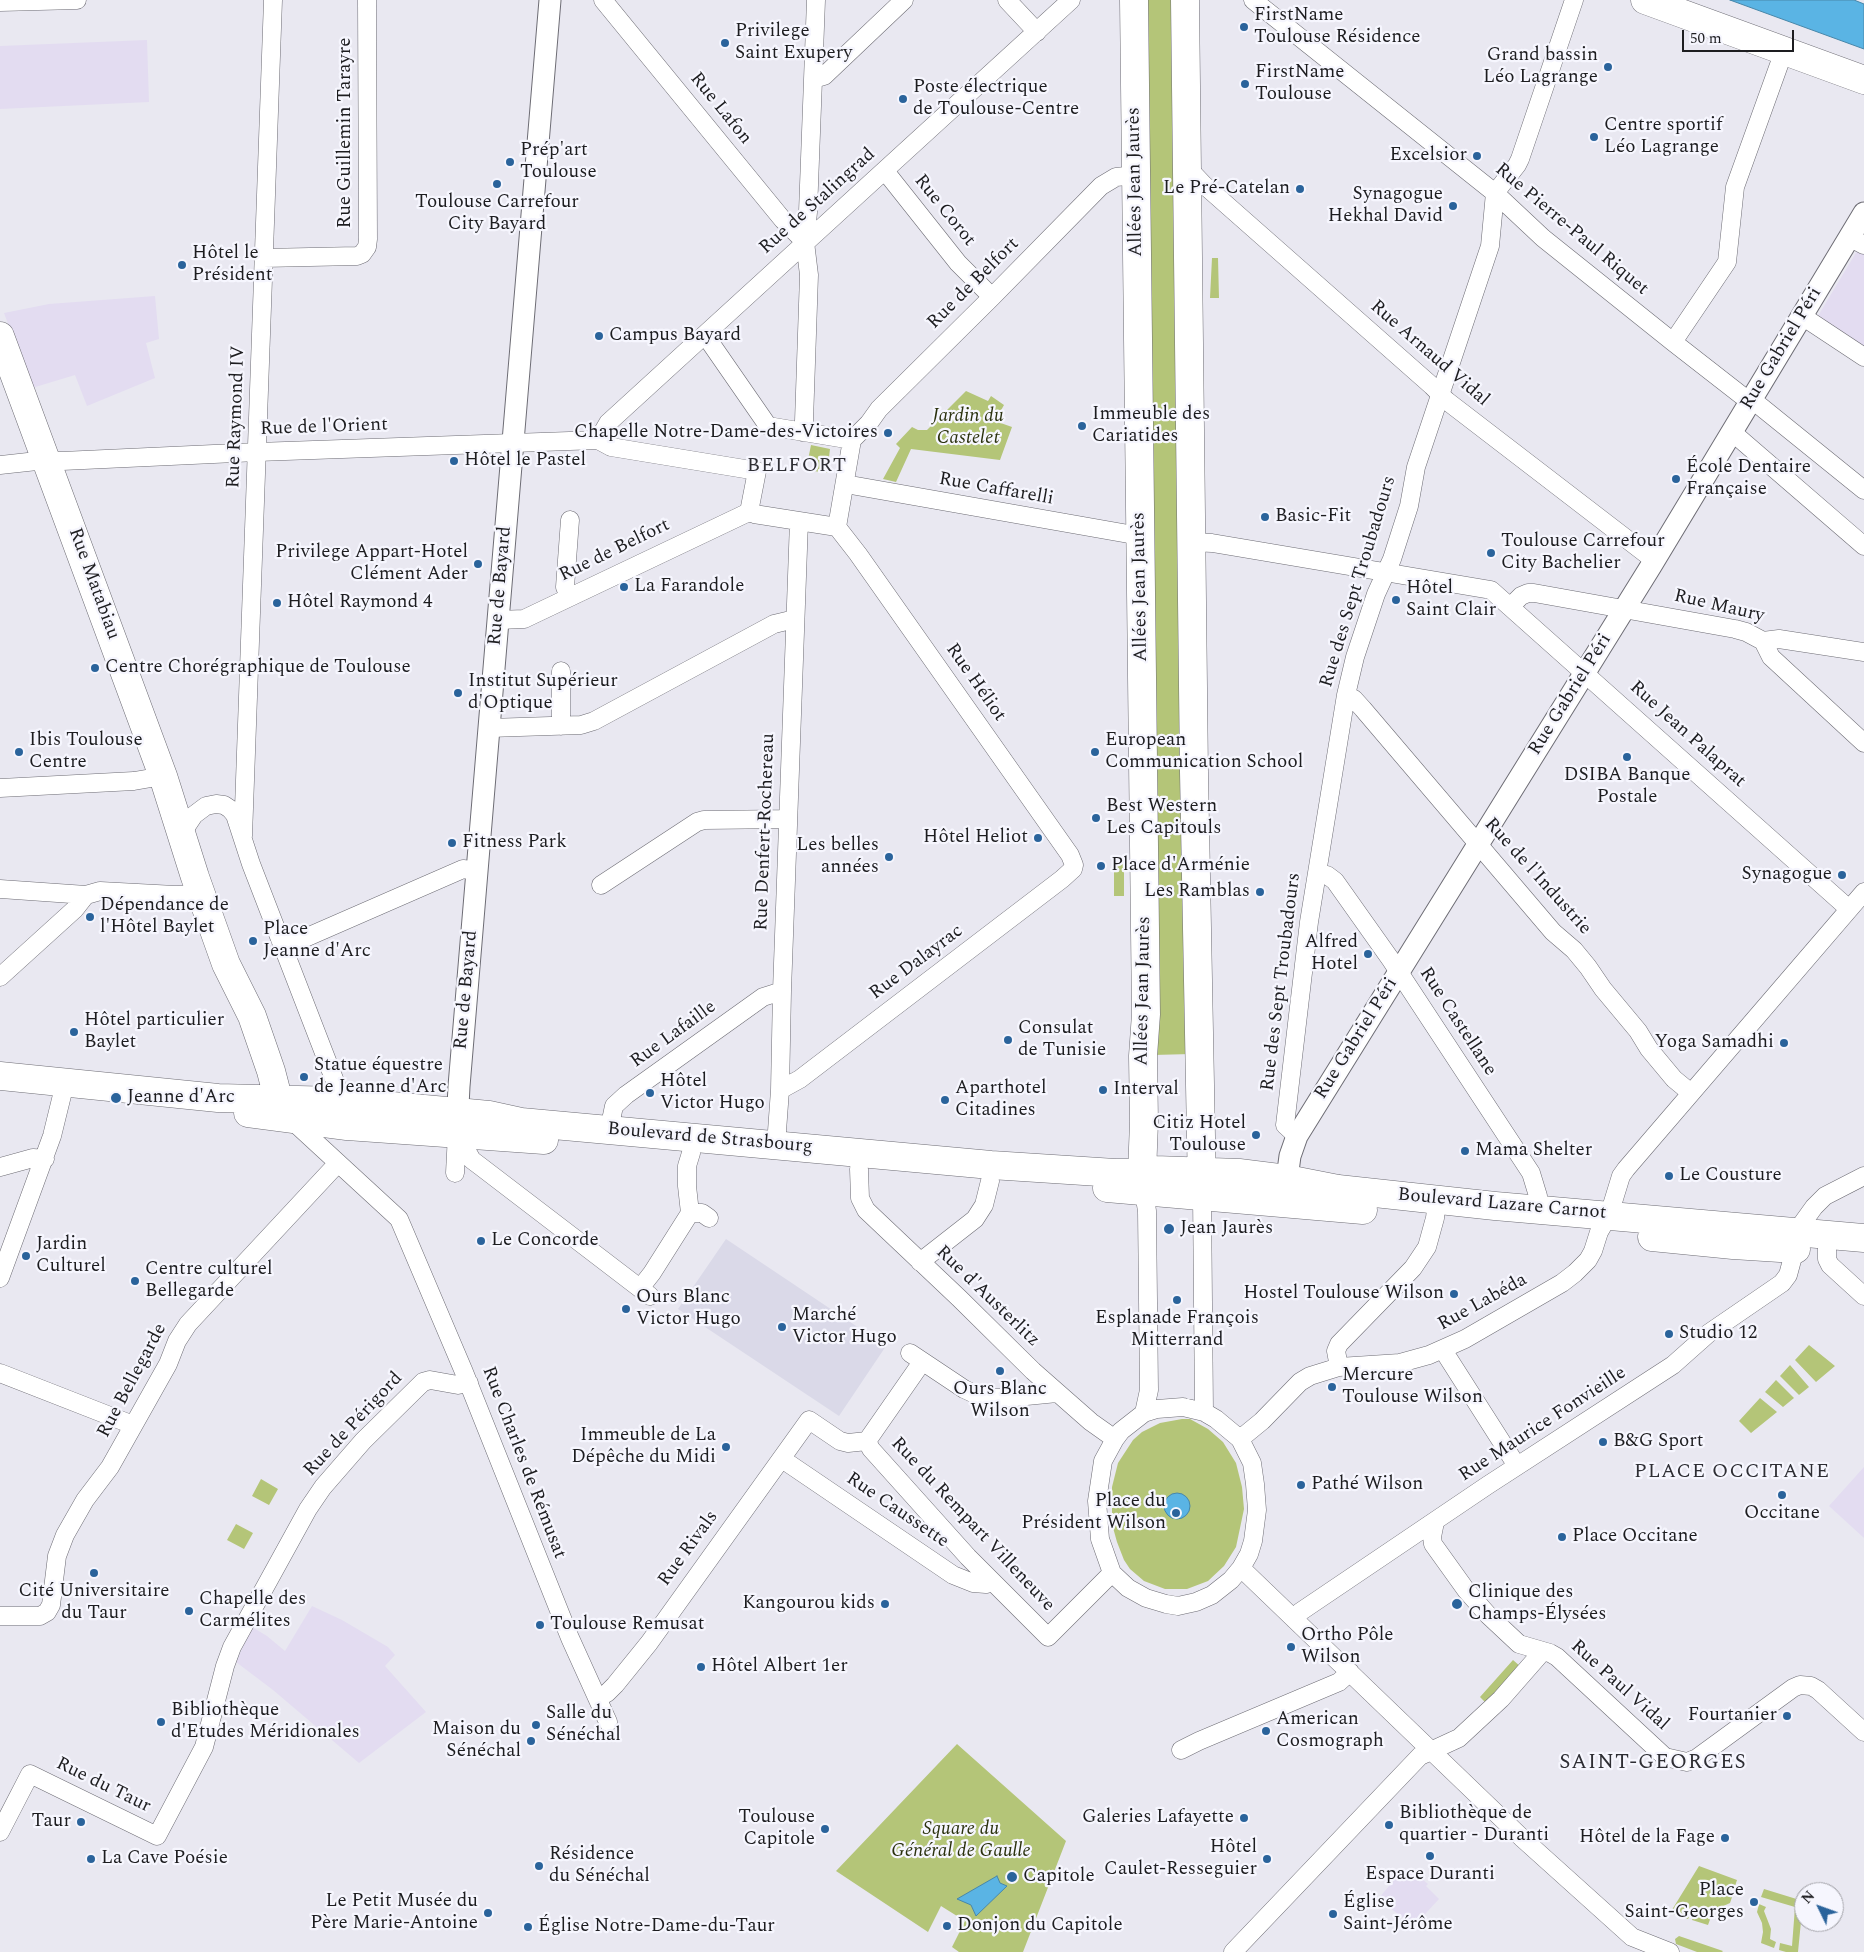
<!DOCTYPE html>
<html>
<head>
<meta charset="utf-8">
<style>
	body { margin:0 }
	#map { position:relative; width:1864px; height:1952px; overflow:hidden; background:#e9e8f1; font-family:Spectral,serif }
	canvas { display:block }
	.north { position:absolute; left:1794px; top:1882px; width:50px; height:50px; box-sizing:border-box; background:#f6f6fe; border:1px solid #9f9fa5; border-radius:50%; rotate:312deg; font-size:14px; font-weight:700; line-height:20px; text-align:center; color:#1d1d20 }
	.north::after { content:''; display:block; margin:auto; width:18px; height:22px; background:#2a639b; clip-path:polygon(50% 0,100% 100%,50% 72%,0 100%) }
	.scale { position:absolute; left:1682px; top:30px; width:112px; height:22px; box-sizing:border-box; border:2px solid #1d1d20; border-top:0; padding-left:6px; font-size:15px; line-height:18px; white-space:nowrap; color:#1d1d20; -webkit-text-stroke:4px #f6f6fe; paint-order:stroke }
</style>
</head>
<body>
<div id="map">
<canvas width="1864" height="1952"></canvas>
<div class="north">N</div>
<div class="scale">50 m</div>
</div>
<script>
const ctx = document.querySelector('canvas').getContext('2d');
ctx.lineJoin = 'round';
function fillPath(path, color) { ctx.fillStyle = color; ctx.fill(path, 'evenodd'); }
const toPath = rows => new Path2D(rows.map(r => 'M' + r).join(''));
function trace(path, color, width, dash) { ctx.strokeStyle = color; ctx.lineWidth = width; ctx.lineCap = dash ? 'butt' : 'round'; ctx.setLineDash(dash || []); ctx.stroke(path); }
function label(font, color, halo, rows, align = 'center') {
  ctx.font = font + ' Spectral,serif'; ctx.lineWidth = 4.5; ctx.setLineDash([]); ctx.textBaseline = 'middle'; ctx.strokeStyle = halo; ctx.fillStyle = color; for (const [text, x, y, turn = 0] of rows) {
    ctx.save(); ctx.translate(x, y); ctx.rotate((+turn || 0) * Math.PI / 180); ctx.textAlign = isNaN(turn) ? turn : align; if (halo) ctx.strokeText(text, 0, 0); ctx.fillText(text, 0, 0); ctx.restore();
  }
}
const built = toPath([
	[726,1239,886,1346,839,1416,678,1309]
]);
const education = toPath([
	[147,40,149,102,0,109,0,46],
	[1857,251,1864,254,1864,347,1818,316],
	[155,296,159,339,146,343,155,378,87,406,75,375,32,388,4,313,49,304],
	[1864,1467,1864,1538,1829,1506],
	[312,1606,342,1620,388,1647,395,1655,385,1666,426,1712,359,1763,273,1690,236,1662,252,1627,267,1636,285,1651],
	[1401,1872,1414,1872,1428,1884,1426,1886,1439,1899,1414,1926,1378,1899]
]);
const green = toPath([
	[1141,0,1175,0,1191,1054,1153,1055],
	[1212,258,1218,258,1219,298,1210,298],
	[966,391,988,401,991,396,1004,405,995,421,1012,427,1000,460,911,449,896,482,883,479,900,448,896,444,912,427,918,430,927,430],
	[811,445,830,449,827,473,814,471,815,461,808,460],
	[1114,857,1124,857,1124,896,1114,896],
	[1809,1345,1835,1366,1816,1382,1795,1360],
	[1790,1365,1809,1387,1799,1395,1780,1376],
	[1776,1380,1794,1398,1783,1407,1765,1392],
	[1760,1398,1777,1412,1751,1433,1739,1421],
	[1182,1419,1190,1419,1208,1429,1223,1442,1236,1463,1242,1487,1244,1509,1236,1547,1224,1566,1208,1581,1187,1589,1165,1589,1144,1581,1130,1569,1124,1560,1117,1542,1112,1524,1112,1487,1118,1463,1133,1440,1142,1432,1160,1423],
	[261,1479,278,1489,269,1505,252,1496],
	[236,1524,253,1533,244,1549,227,1540],
	[1513,1660,1521,1667,1487,1704,1480,1697],
	[957,1744,1066,1841,1023,1952,959,1952,952,1947,965,1921,941,1906,928,1932,836,1871],
	[1699,1866,1737,1880,1734,1889,1728,1887,1726,1891,1733,1894,1730,1903,1719,1908,1712,1914,1708,1925,1692,1920,1694,1914,1691,1913,1688,1919,1670,1913],
	[1764,1889,1803,1901,1798,1952,1786,1952,1779,1950,1780,1943,1792,1946,1795,1907,1761,1897],
	[1759,1904,1766,1907,1764,1911,1771,1929,1770,1939,1776,1942,1774,1948,1761,1943,1763,1932,1762,1923,1757,1912],
	[1679,1936,1723,1951,1722,1952,1697,1952,1676,1944,1675,1939]
]);
const water = toPath([
	[1730,0,1854,0,1864,4,1864,49,1730,0],
	'1164 1506a13 13 0 1 1 26 0a13 13 0 1 1-26 0Z',
	[997,1876,1000,1883,1007,1886,976,1916,971,1905,957,1899,997,1876]
]);
const minor = toPath([
	[603,0,783,220,805,242],
	[1007,0,1037,32],
	[1253,0,1495,193,1543,238,1673,342,1741,395,1760,406,1864,490],
	[0,2,77,0],
	[814,79,824,76,904,0],
	[1187,167,1203,184,1432,386,1447,401,1654,560],
	[885,171,958,263,992,297],
	[1849,237,1864,245],
	[263,258,357,256,362,254,367,247,368,239,367,0],
	[1802,316,1864,357],
	[705,335,768,426,852,440],
	[1673,342,1727,262,1735,187,1784,51],
	[802,432,804,421,809,275,805,242,808,212,816,0],
	[1732,432,1864,546],
	[598,440,608,423,1071,0],
	[852,440,869,423,879,409,992,297,1101,186,1116,177,1136,175],
	[0,465,46,460,62,461,257,452,598,440,611,447,757,471,749,512],
	[845,484,1140,536],
	[749,512,754,514,837,527,852,440],
	[1192,542,1212,543,1491,590,1849,909],
	[569,597,565,587,570,520],
	[1511,606,1521,596,1528,593,1534,593,1735,629,1746,632,1763,641,1779,639,1864,652],
	[498,620,524,619,749,512],
	[1763,641,1771,657,1864,743],
	[561,671,561,726],
	[1346,695,1354,699,1363,709,1553,932,1574,950,1588,967,1603,989,1638,1031,1649,1049,1674,1079,1691,1093],
	[489,728,581,725,594,721,774,624,795,619],
	[0,788,134,781,163,776],
	[182,833,194,815,206,806,216,804,224,805,230,809,235,815,251,864,336,1084,338,1101],
	[243,836,273,0],
	[1317,873,1327,875,1335,881,1391,960,1531,1173,1538,1196,1537,1209],
	[601,885,697,822,704,820,788,819],
	[0,889,86,895,100,891,175,895,201,894],
	[283,946,298,941,463,869,478,871],
	[0,977,75,909,86,895],
	[780,1090,800,1079,1062,879,1073,869,1074,865,1070,855,858,554,837,527],
	[293,1119,298,1126,399,1219,464,1372,570,1638,608,1722],
	[609,1130,614,1106,626,1095,763,997,782,991],
	[457,1134,472,1160,480,1166,650,1296],
	[1297,1136,1285,1125,1309,922,1346,695,1355,657,1376,594,1392,559,1409,506,1416,467,1490,246,1495,193,1517,165,1520,159,1574,0],
	[776,1145,780,1090,782,991,799,521],
	[0,1167,33,1158,45,1159],
	[859,1169,860,1198,866,1210,959,1298,1033,1371,1091,1422,1115,1439],
	[455,1173,457,1134],
	[1202,1195,1204,1412],
	[690,1213,687,1186,687,1166,691,1153],
	[690,1213,702,1213,709,1218],
	[1796,1232,1814,1207,1825,1196,1864,1176],
	[1827,1235,1827,1259,1830,1265,1864,1296],
	[920,1262,975,1219,984,1205,990,1181],
	[0,1278,52,1136,65,1083],
	[641,1287,652,1273,690,1213],
	[1443,1350,1517,1466],
	[910,1353,964,1389,979,1396,989,1398,1006,1398,1057,1393],
	[1339,1367,1336,1351,1339,1344,1413,1268,1427,1247,1435,1218,1437,1200],
	[0,1373,133,1425],
	[1183,1407,1204,1412,1216,1419,1240,1439,1252,1463,1255,1484,1257,1510,1253,1541,1249,1554,1241,1568,1231,1580,1212,1595,1196,1602,1178,1606,1166,1604,1146,1598,1128,1588,1112,1573,1100,1539,1097,1501,1103,1461,1115,1439,1121,1431,1144,1413,1157,1409,1183,1407],
	[1144,1413,1149,1390,1147,1211,1144,1192],
	[1240,1439,1262,1421,1300,1382,1310,1376,1339,1367,1400,1363,1429,1355,1465,1339,1562,1283,1575,1273,1588,1260,1593,1251,1599,1232,1609,1215,1621,1176,1626,1169,1864,892],
	[867,1441,871,1449,968,1557,1048,1637,1112,1573],
	[782,1459,953,1575,973,1583,986,1584,993,1582],
	[1435,1522,1432,1537,1433,1544,1466,1590,1488,1615,1519,1644,1550,1653,1557,1657,1665,1757,1687,1762,1697,1758,1793,1688,1800,1685,1811,1686,1818,1690,1864,1732],
	[1241,1568,1522,1838,1632,1937,1670,1952],
	[0,1616,40,1616,47,1612,51,1605,57,1556,65,1535,85,1500,110,1467,168,1364,177,1341,188,1324,338,1163],
	[1294,1619,1300,1612,1488,1485,1673,1365,1709,1333,1782,1283,1788,1275,1795,1249],
	[598,1698,607,1693,615,1685,649,1643,809,1420,840,1441,848,1443,867,1441,922,1362],
	[1181,1750,1199,1741,1339,1682,1350,1672],
	[0,1832,30,1774,157,1836,204,1747,225,1666,232,1647,308,1509,323,1487,363,1441,423,1382,430,1380,458,1385,469,1383],
	[1233,1952,1420,1756,1459,1738,1501,1699,1543,1651]
]);
const tertiary = toPath([
	[457,1127,459,1086,550,0],
	[1287,1179,1290,1156,1297,1136,1651,566,1864,213]
]);
const primary = toPath([
	[1134,0,1146,1014,1143,1056,1144,1122,1142,1173,1144,1190],
	[1185,0,1194,772,1202,1189],
	[1645,0,1864,80],
	[0,336,163,776,195,877,226,964,252,1016,271,1071,278,1098,288,1112],
	[0,1076,218,1098,338,1101,489,1115,521,1122,991,1165,1115,1173,1142,1173,1155,1170,1239,1173,1287,1179,1338,1189,1495,1206,1864,1238],
	[248,1113,347,1126,544,1140],
	[1107,1188,1363,1210],
	[1652,1237,1733,1245,1796,1249]
]);
const markers = [
	[1244,27,5,"#2a639b"],
	[725,43,5,"#2a639b"],
	[1608,67,5,"#2a639b"],
	[1245,84,5,"#2a639b"],
	[903,99,5,"#2a639b"],
	[1594,137,5,"#2a639b"],
	[1477,156,5,"#2a639b"],
	[510,162,5,"#2a639b"],
	[497,184,5,"#2a639b"],
	[1300,189,5,"#2a639b"],
	[1453,206,5,"#2a639b"],
	[182,265,5,"#2a639b"],
	[599,336,5,"#2a639b"],
	[1082,426,5,"#2a639b"],
	[888,433,5,"#2a639b"],
	[454,461,5,"#2a639b"],
	[1676,479,5,"#2a639b"],
	[1265,517,5,"#2a639b"],
	[1491,553,5,"#2a639b"],
	[478,564,5,"#2a639b"],
	[624,587,5,"#2a639b"],
	[1396,600,5,"#2a639b"],
	[277,603,5,"#2a639b"],
	[95,668,5,"#2a639b"],
	[458,693,5,"#2a639b"],
	[19,752,5,"#2a639b"],
	[1095,752,5,"#2a639b"],
	[1627,757,5,"#2a639b"],
	[1096,818,5,"#2a639b"],
	[1038,838,5,"#2a639b"],
	[452,843,5,"#2a639b"],
	[889,857,5,"#2a639b"],
	[1101,866,5,"#2a639b"],
	[1842,875,5,"#2a639b"],
	[1260,892,5,"#2a639b"],
	[90,917,5,"#2a639b"],
	[253,941,5,"#2a639b"],
	[1368,954,5,"#2a639b"],
	[74,1032,5,"#2a639b"],
	[1008,1040,5,"#2a639b"],
	[1784,1043,5,"#2a639b"],
	[304,1077,5,"#2a639b"],
	[1103,1090,5,"#2a639b"],
	[650,1093,5,"#2a639b"],
	[116,1098,6,"#2a639b"],
	[945,1100,5,"#2a639b"],
	[1256,1135,5,"#2a639b"],
	[1465,1151,5,"#2a639b"],
	[1669,1176,5,"#2a639b"],
	[1169,1229,6,"#2a639b"],
	[481,1241,5,"#2a639b"],
	[26,1256,5,"#2a639b"],
	[135,1281,5,"#2a639b"],
	[1454,1294,5,"#2a639b"],
	[1177,1300,5,"#2a639b"],
	[626,1309,5,"#2a639b"],
	[782,1327,5,"#2a639b"],
	[1669,1334,5,"#2a639b"],
	[1000,1371,5,"#2a639b"],
	[1332,1387,5,"#2a639b"],
	[1603,1442,5,"#2a639b"],
	[726,1447,5,"#2a639b"],
	[1301,1485,5,"#2a639b"],
	[1782,1495,5,"#2a639b"],
	[1176,1513,5,"#2a639b"],
	[1562,1537,5,"#2a639b"],
	[94,1573,5,"#2a639b"],
	[885,1604,5,"#2a639b"],
	[1457,1604,6,"#2a639b"],
	[189,1611,5,"#2a639b"],
	[540,1625,5,"#2a639b"],
	[1291,1647,5,"#2a639b"],
	[701,1667,5,"#2a639b"],
	[1787,1716,5,"#2a639b"],
	[161,1722,5,"#2a639b"],
	[536,1725,5,"#2a639b"],
	[1266,1731,5,"#2a639b"],
	[531,1741,5,"#2a639b"],
	[1244,1818,5,"#2a639b"],
	[81,1822,5,"#2a639b"],
	[1389,1825,5,"#2a639b"],
	[825,1829,5,"#2a639b"],
	[1725,1838,5,"#2a639b"],
	[1430,1856,5,"#2a639b"],
	[91,1859,5,"#2a639b"],
	[1267,1859,5,"#2a639b"],
	[539,1866,5,"#2a639b"],
	[1012,1877,6,"#2a639b"],
	[1754,1902,5,"#2a639b"],
	[488,1913,5,"#2a639b"],
	[1333,1914,5,"#2a639b"],
	[947,1926,5,"#2a639b"],
	[528,1927,5,"#2a639b"]
];
const poiNames = [
	["FirstName",1254,16],
	["Toulouse Résidence",1254,38],
	["Privilege",735,32],
	["Saint Exupery",735,54],
	["Grand bassin",1598,56,"right"],
	["Léo Lagrange",1598,78,"right"],
	["FirstName",1255,73],
	["Toulouse",1255,95],
	["Poste électrique",913,88],
	["de Toulouse-Centre",913,110],
	["Centre sportif",1604,126],
	["Léo Lagrange",1604,148],
	["Prép'art",520,151],
	["Toulouse",520,173],
	["Excelsior",1467,156,"right"],
	["Le Pré-Catelan",1290,189,"right"],
	["Synagogue",1443,195,"right"],
	["Hekhal David",1443,217,"right"],
	["Toulouse Carrefour",497,203,"center"],
	["City Bayard",497,225,"center"],
	["Hôtel le",192,254],
	["Président",192,276],
	["Campus Bayard",609,336],
	["Immeuble des",1092,415],
	["Cariatides",1092,437],
	["Chapelle Notre-Dame-des-Victoires",878,433,"right"],
	["Hôtel le Pastel",464,461],
	["École Dentaire",1686,468],
	["Française",1686,490],
	["Basic-Fit",1275,517],
	["Toulouse Carrefour",1501,542],
	["City Bachelier",1501,564],
	["Privilege Appart-Hotel",468,553,"right"],
	["Clément Ader",468,575,"right"],
	["La Farandole",634,587],
	["Hôtel",1406,589],
	["Saint Clair",1406,611],
	["Hôtel Raymond 4",287,603],
	["Centre Chorégraphique de Toulouse",105,668],
	["Institut Supérieur",468,682],
	["d'Optique",468,704],
	["Ibis Toulouse",29,741],
	["Centre",29,763],
	["European",1105,741],
	["Communication School",1105,763],
	["DSIBA Banque",1627,776,"center"],
	["Postale",1627,798,"center"],
	["Best Western",1106,807],
	["Les Capitouls",1106,829],
	["Hôtel Heliot",1028,838,"right"],
	["Fitness Park",462,843],
	["Les belles",879,846,"right"],
	["années",879,868,"right"],
	["Place d'Arménie",1111,866],
	["Synagogue",1832,875,"right"],
	["Les Ramblas",1250,892,"right"],
	["Dépendance de",100,906],
	["l'Hôtel Baylet",100,928],
	["Place",263,930],
	["Jeanne d'Arc",263,952],
	["Alfred",1358,943,"right"],
	["Hotel",1358,965,"right"],
	["Hôtel particulier",84,1021],
	["Baylet",84,1043],
	["Consulat",1018,1029],
	["de Tunisie",1018,1051],
	["Yoga Samadhi",1774,1043,"right"],
	["Statue équestre",314,1066],
	["de Jeanne d'Arc",314,1088],
	["Hôtel",660,1082],
	["Victor Hugo",660,1104],
	["Aparthotel",955,1089],
	["Citadines",955,1111],
	["Interval",1113,1090],
	["Jeanne d'Arc",127,1098],
	["Citiz Hotel",1246,1124,"right"],
	["Toulouse",1246,1146,"right"],
	["Mama Shelter",1475,1151],
	["Le Cousture",1679,1176],
	["Jean Jaurès",1180,1229],
	["Le Concorde",491,1241],
	["Jardin",36,1245],
	["Culturel",36,1267],
	["Centre culturel",145,1270],
	["Bellegarde",145,1292],
	["Hostel Toulouse Wilson",1444,1294,"right"],
	["Ours Blanc",636,1298],
	["Victor Hugo",636,1320],
	["Marché",792,1316],
	["Victor Hugo",792,1338],
	["Esplanade François",1177,1319,"center"],
	["Mitterrand",1177,1341,"center"],
	["Studio 12",1679,1334],
	["Mercure",1342,1376],
	["Toulouse Wilson",1342,1398],
	["Ours Blanc",1000,1390,"center"],
	["Wilson",1000,1412,"center"],
	["Immeuble de La",716,1436,"right"],
	["Dépêche du Midi",716,1458,"right"],
	["B&G Sport",1613,1442],
	["Pathé Wilson",1311,1485],
	["Place du",1166,1502,"right"],
	["Président Wilson",1166,1524,"right"],
	["Occitane",1782,1514,"center"],
	["Place Occitane",1572,1537],
	["Cité Universitaire",94,1592,"center"],
	["du Taur",94,1614,"center"],
	["Clinique des",1468,1593],
	["Champs-Élysées",1468,1615],
	["Chapelle des",199,1600],
	["Carmélites",199,1622],
	["Kangourou kids",875,1604,"right"],
	["Toulouse Remusat",550,1625],
	["Ortho Pôle",1301,1636],
	["Wilson",1301,1658],
	["Hôtel Albert 1er",711,1667],
	["Bibliothèque",171,1711],
	["d'Etudes Méridionales",171,1733],
	["Salle du",546,1714],
	["Sénéchal",546,1736],
	["Fourtanier",1777,1716,"right"],
	["American",1276,1720],
	["Cosmograph",1276,1742],
	["Maison du",521,1730,"right"],
	["Sénéchal",521,1752,"right"],
	["Bibliothèque de",1399,1814],
	["quartier - Duranti",1399,1836],
	["Toulouse",815,1818,"right"],
	["Capitole",815,1840,"right"],
	["Galeries Lafayette",1234,1818,"right"],
	["Taur",71,1822,"right"],
	["Hôtel de la Fage",1715,1838,"right"],
	["Hôtel",1257,1848,"right"],
	["Caulet-Resseguier",1257,1870,"right"],
	["Résidence",549,1855],
	["du Sénéchal",549,1877],
	["La Cave Poésie",101,1859],
	["Espace Duranti",1430,1875,"center"],
	["Capitole",1023,1877],
	["Place",1744,1891,"right"],
	["Saint-Georges",1744,1913,"right"],
	["Le Petit Musée du",478,1902,"right"],
	["Père Marie-Antoine",478,1924,"right"],
	["Église",1343,1903],
	["Saint-Jérôme",1343,1925],
	["Donjon du Capitole",957,1926],
	["Église Notre-Dame-du-Taur",538,1927]
];
const streetNames = [
	["Rue Lafon",720,109,51],
	["Rue Guillemin Tarayre",346,133,-90],
	["Allées Jean Jaurès",1136,182,-91],
	["Rue de Stalingrad",818,202,-42],
	["Rue Corot",944,211,51],
	["Rue Pierre-Paul Riquet",1571,230,40],
	["Rue de Belfort",974,284,-45],
	["Rue Gabriel Péri",1782,349,-59],
	["Rue Arnaud Vidal",1429,354,41],
	["Rue Raymond IV",237,417,-88],
	["Rue de l'Orient",324,428,-2],
	["Rue Caffarelli",996,490,10],
	["Rue de Belfort",615,551,-26],
	["Rue des Sept Troubadours",1359,582,-73],
	["Rue Matabiau",93,584,70],
	["Rue de Bayard",501,586,-85],
	["Allées Jean Jaurès",1141,587,-91],
	["Rue Maury",1719,607,13],
	["Rue Héliot",975,683,55],
	["Rue Gabriel Péri",1571,695,-58],
	["Rue Jean Palaprat",1687,735,42],
	["Rue Denfert-Rochereau",766,832,-88],
	["Rue de l'Industrie",1537,877,48],
	["Rue Dalayrac",917,963,-37],
	["Rue des Sept Troubadours",1282,982,-83],
	["Rue de Bayard",467,990,-85],
	["Allées Jean Jaurès",1144,991,-89],
	["Rue Castellane",1457,1022,57],
	["Rue Lafaille",674,1035,-36],
	["Rue Gabriel Péri",1357,1039,-58],
	["Boulevard de Strasbourg",710,1139,5],
	["Boulevard Lazare Carnot",1502,1205,5],
	["Rue d'Austerlitz",987,1297,44],
	["Rue Labéda",1483,1303,-29],
	["Rue Bellegarde",133,1381,-62],
	["Rue de Périgord",354,1425,-47],
	["Rue Maurice Fonvieille",1543,1425,-33],
	["Rue Charles de Rémusat",523,1463,69],
	["Rue Caussette",897,1511,34],
	["Rue du Rempart Villeneuve",972,1525,47],
	["Rue Rivals",689,1549,-54],
	["Rue Paul Vidal",1619,1686,42],
	["Rue du Taur",103,1786,26]
];
const parkNames = [
	["Jardin du",968,417],
	["Castelet",968,439],
	["Square du",961,1830],
	["Général de Gaulle",961,1852]
];
const neighbourhoodNames = [
	["BELFORT",797,467],
	["PLACE OCCITANE",1732,1473]
];
const quarterNames = [
	["SAINT-GEORGES",1653,1764]
];
fillPath(built, '#dad9e8');
fillPath(education, '#e3dcf1');
fillPath(green, '#b4c578');
fillPath(water, '#5ab4e4');
trace(water, '#4887a9', 1);
trace(minor, '#6d6c74', 19);
trace(tertiary, '#6d6c74', 23);
trace(primary, '#6d6c74', 29);
trace(minor, '#fff', 18);
trace(tertiary, '#fff', 21);
trace(primary, '#fff', 28);
for (const [x, y, r, color] of markers) { const dot = new Path2D(); dot.arc(x, y, r, 0, 2 * Math.PI); ctx.fillStyle = color; ctx.fill(dot); trace(dot, '#f6f6fe', 2); }
label('19px', '#1d1d20', '#f6f6fe', poiNames, 'left');
label('19px', '#1d1d20', '#f6f6fe', streetNames);
label('italic 19px', '#2a310d', '#f6f6fe', parkNames);
ctx.letterSpacing = '1px';
label('20px', '#2e2e34', '#f6f6fe', neighbourhoodNames);
ctx.letterSpacing = '0px';
ctx.letterSpacing = '1px';
label('21px', '#2e2e34', '#f6f6fe', quarterNames);
ctx.letterSpacing = '0px';
</script>
</body>
</html>
